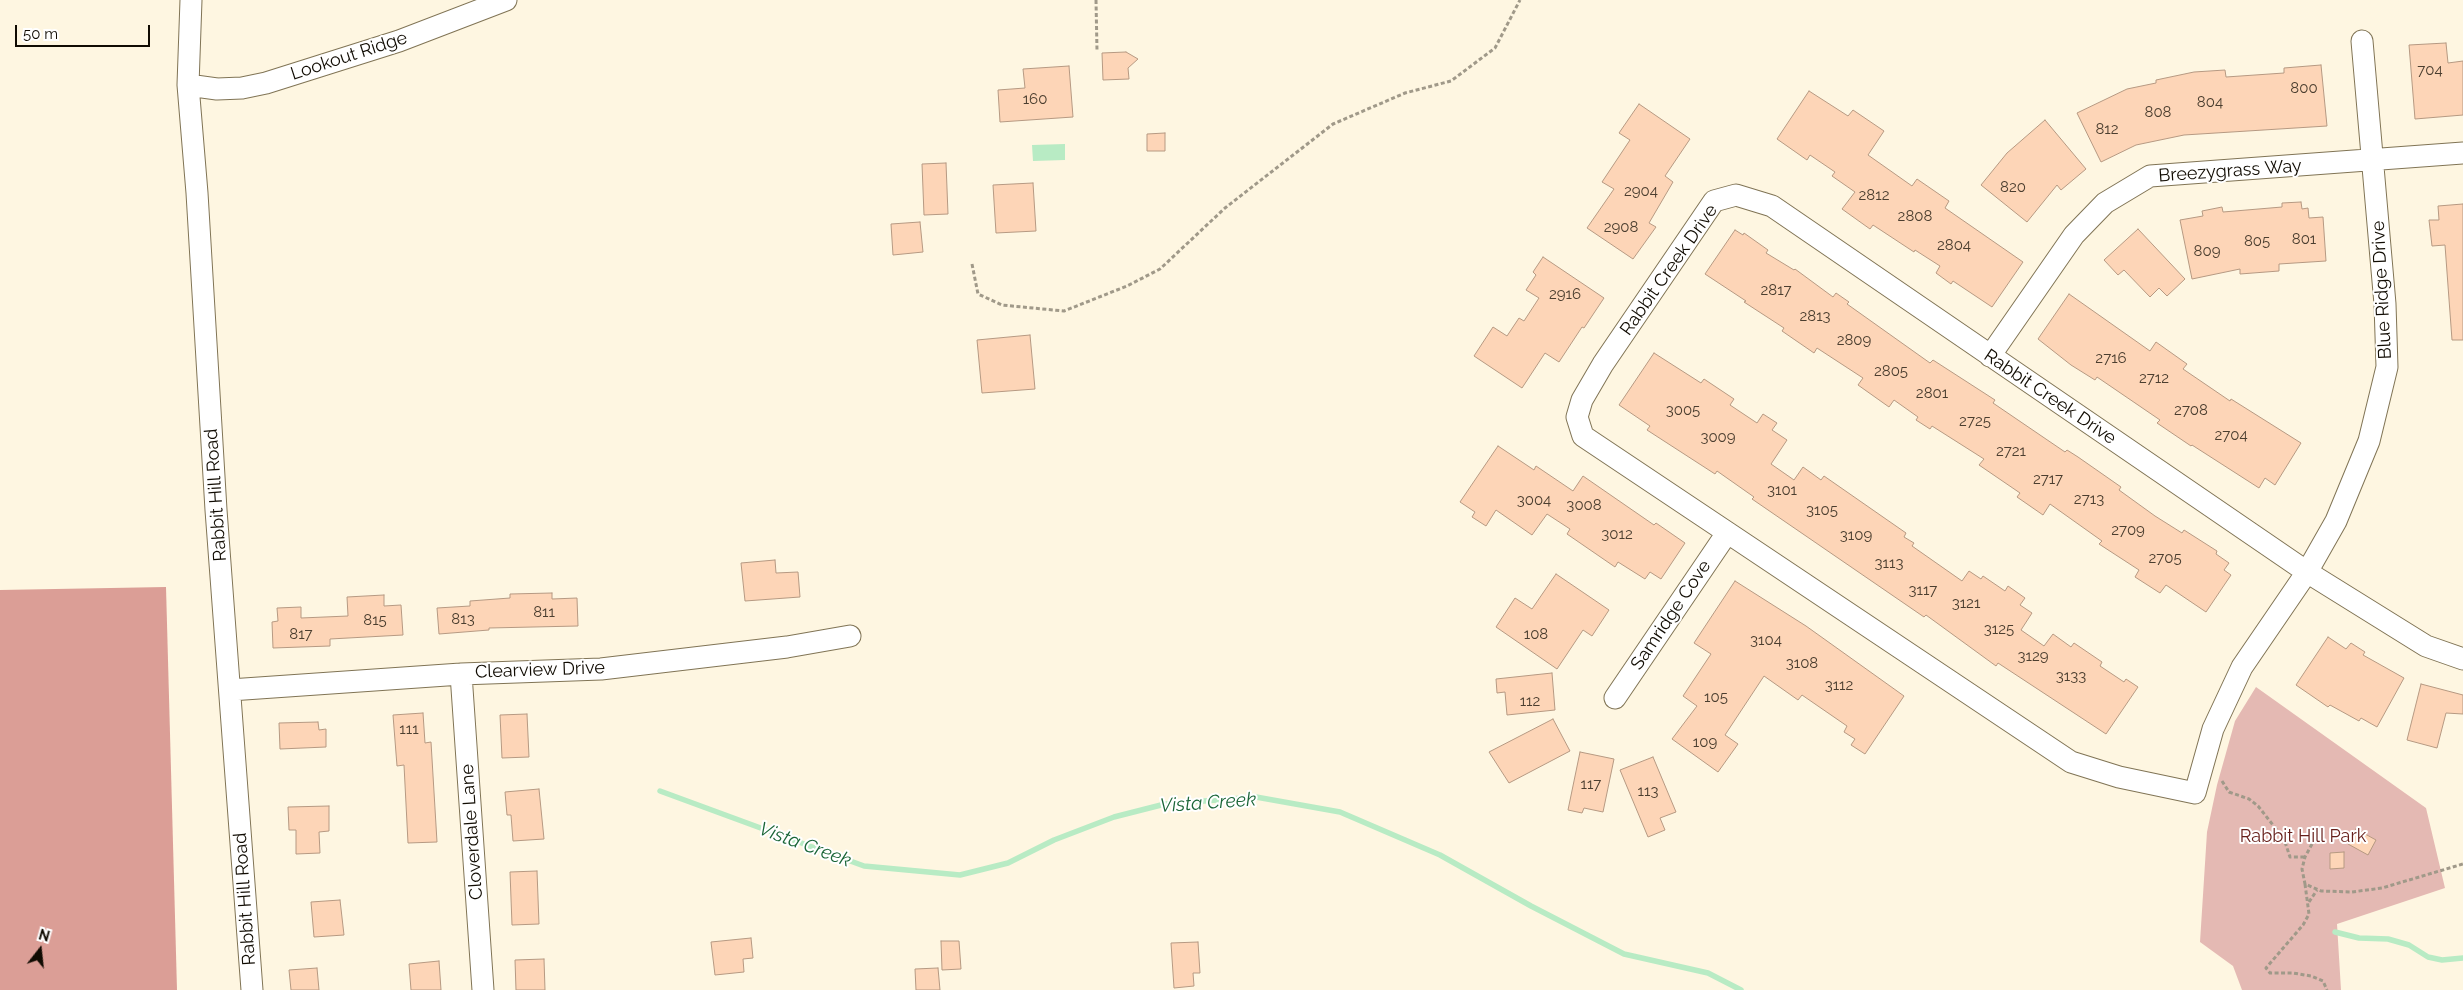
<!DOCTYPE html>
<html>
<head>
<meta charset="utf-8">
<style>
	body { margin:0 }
	#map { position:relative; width:2463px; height:990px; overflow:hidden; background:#fef6e1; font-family:Raleway,sans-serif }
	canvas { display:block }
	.north { position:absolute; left:15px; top:925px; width:50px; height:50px; -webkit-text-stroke:4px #fff; paint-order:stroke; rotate:16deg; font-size:14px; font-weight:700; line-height:20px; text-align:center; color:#100b02 }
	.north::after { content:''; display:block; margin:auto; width:18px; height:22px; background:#100b02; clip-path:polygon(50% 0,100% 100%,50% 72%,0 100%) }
	.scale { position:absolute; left:15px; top:25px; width:135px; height:22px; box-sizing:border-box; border:2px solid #100b02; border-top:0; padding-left:6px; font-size:15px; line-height:18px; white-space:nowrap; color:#100b02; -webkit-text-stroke:4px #fff; paint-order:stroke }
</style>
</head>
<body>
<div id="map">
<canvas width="2463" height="990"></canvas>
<div class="north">N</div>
<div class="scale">50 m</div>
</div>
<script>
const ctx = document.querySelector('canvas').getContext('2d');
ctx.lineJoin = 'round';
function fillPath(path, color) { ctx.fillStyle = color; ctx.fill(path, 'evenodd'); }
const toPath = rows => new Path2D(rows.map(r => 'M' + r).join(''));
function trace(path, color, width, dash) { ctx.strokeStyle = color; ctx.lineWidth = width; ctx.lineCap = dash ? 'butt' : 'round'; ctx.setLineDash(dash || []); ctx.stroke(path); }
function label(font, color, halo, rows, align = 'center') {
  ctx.font = font + ' Raleway,sans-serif'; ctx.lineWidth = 4; ctx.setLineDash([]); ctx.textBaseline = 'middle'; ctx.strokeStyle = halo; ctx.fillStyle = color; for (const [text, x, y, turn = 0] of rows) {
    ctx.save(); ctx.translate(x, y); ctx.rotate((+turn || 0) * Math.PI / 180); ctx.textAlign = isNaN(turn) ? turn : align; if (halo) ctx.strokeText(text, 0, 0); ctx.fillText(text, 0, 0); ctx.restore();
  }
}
const green = toPath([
	[2256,687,2426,808,2445,888,2337,924,2341,990,2242,990,2233,966,2200,942,2207,832,2217,785,2235,721]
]);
const forest = toPath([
	[166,587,177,990,0,990,0,590]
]);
const water = toPath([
	[1065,144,1065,160,1033,161,1032,145]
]);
const stream = toPath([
	[660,791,864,866,960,875,1008,863,1054,840,1114,817,1165,804,1256,797,1340,812,1440,855,1531,906,1624,954,1708,973,1741,990],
	[2335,932,2359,938,2388,939,2409,945,2428,957,2442,960,2463,958]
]);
const building = toPath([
	[2446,43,2448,63,2463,61,2463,115,2415,119,2409,45,2446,43],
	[1126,52,1138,59,1128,68,1129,79,1103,80,1102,53,1126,52],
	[2321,65,2327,126,2184,135,2136,145,2101,162,2077,113,2127,89,2156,83,2156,80,2194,72,2225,70,2226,77,2284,73,2284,68,2321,65],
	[1069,66,1073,117,1000,122,998,90,1025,88,1023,69,1069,66],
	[1809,91,1848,116,1853,110,1884,131,1868,155,1912,186,1917,179,1949,201,1945,208,2023,262,1992,307,1953,281,1951,284,1936,273,1940,266,1915,250,1914,252,1873,225,1870,229,1842,209,1855,192,1832,176,1835,172,1810,155,1807,160,1777,139,1809,91],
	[1639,104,1690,139,1665,176,1673,182,1649,223,1656,227,1633,259,1587,228,1614,189,1602,182,1630,140,1619,133,1639,104],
	[2045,120,2086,169,2061,190,2057,185,2027,222,1981,185,2007,153,2045,120],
	[1165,133,1165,151,1147,151,1147,134,1165,133],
	[946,163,948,214,924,215,922,164,946,163],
	[1033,183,1036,231,996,233,993,185,1033,183],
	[2301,202,2302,209,2308,208,2309,218,2323,217,2326,261,2279,264,2279,271,2240,274,2240,269,2192,279,2180,220,2203,216,2202,211,2222,207,2223,212,2282,207,2282,203,2301,202],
	[2463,204,2463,340,2452,340,2445,245,2432,246,2429,220,2439,220,2438,206,2463,204],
	[920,222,923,252,893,255,891,224,920,222],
	[2138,229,2185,279,2167,296,2159,288,2150,297,2124,270,2118,275,2104,260,2138,229],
	[1735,230,1743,235,1744,233,1768,250,1766,253,1794,270,1795,269,1833,297,1836,293,1849,302,1847,304,1930,363,1933,360,1995,400,1993,403,2065,452,2067,450,2078,457,2121,487,2119,490,2155,516,2182,533,2184,530,2217,551,2216,554,2229,563,2224,570,2231,575,2206,612,2166,585,2160,593,2135,577,2139,570,2099,544,2102,541,2050,504,2043,515,2017,497,2020,493,1979,465,1984,459,1932,426,1930,429,1916,420,1918,417,1894,400,1889,407,1858,385,1863,378,1817,348,1814,353,1782,331,1784,328,1744,302,1746,301,1705,274,1735,230],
	[1543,257,1604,298,1584,328,1582,327,1559,362,1545,353,1522,388,1474,356,1493,327,1507,336,1519,318,1524,321,1539,298,1526,290,1536,275,1533,272,1543,257],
	[2069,294,2150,351,2156,342,2187,364,2183,369,2230,401,2231,399,2301,443,2275,485,2265,478,2259,488,2192,445,2191,446,2157,423,2160,420,2097,377,2095,380,2071,365,2038,339,2069,294],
	[1030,335,1035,389,982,393,977,340,1030,335],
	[1654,353,1701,383,1704,379,1734,399,1730,405,1757,423,1763,414,1777,423,1772,430,1787,440,1771,464,1794,480,1803,467,1821,480,1824,476,1906,533,1904,537,1914,543,1912,546,1962,581,1969,571,1981,579,1983,576,2005,591,2008,586,2025,598,2020,605,2032,613,2021,630,2044,646,2053,634,2071,647,2074,643,2102,662,2100,666,2124,682,2126,679,2138,687,2106,734,1998,663,1996,666,1926,615,1924,617,1752,499,1754,497,1717,471,1715,474,1647,430,1650,426,1619,405,1654,353],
	[1498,446,1534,470,1536,466,1573,491,1583,476,1654,525,1656,523,1685,543,1661,579,1650,572,1645,579,1618,562,1615,567,1567,534,1570,529,1547,514,1532,535,1496,510,1486,526,1472,517,1475,512,1460,502,1498,446],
	[775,560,776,573,798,572,800,597,745,601,741,563,775,560],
	[1556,574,1609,610,1592,636,1583,630,1557,669,1496,627,1515,598,1532,609,1556,574],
	[1735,581,1806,626,1904,696,1865,754,1851,745,1855,739,1844,732,1847,726,1802,695,1798,700,1764,676,1725,735,1738,744,1718,772,1672,739,1697,706,1683,696,1711,654,1694,643,1735,581],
	[552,593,552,599,577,598,578,626,489,628,489,630,439,634,437,608,470,606,470,601,510,598,510,594,552,593],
	[384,595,384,606,401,605,403,635,330,639,330,646,273,648,272,622,278,621,277,608,301,607,301,618,348,616,347,597,384,595],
	[2328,637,2346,649,2351,643,2365,652,2363,655,2404,678,2377,727,2361,718,2359,721,2330,705,2328,707,2296,685,2328,637],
	[1552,673,1555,710,1507,715,1505,692,1497,693,1496,679,1552,673],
	[2421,684,2463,695,2463,714,2446,713,2437,748,2407,740,2421,684],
	[423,713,425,743,431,742,437,842,408,843,404,765,397,766,393,715,423,713],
	[527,714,529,757,502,758,500,715,527,714],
	[1553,719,1570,751,1509,783,1489,752,1553,719],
	[318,722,319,730,326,729,326,747,280,749,279,723,318,722],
	[1580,752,1614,759,1603,812,1584,808,1582,813,1568,810,1580,752],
	[1653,757,1676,812,1660,818,1665,830,1648,837,1620,770,1653,757],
	[539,789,544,839,513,841,511,815,507,815,505,792,539,789],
	[329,806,329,831,319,832,320,853,296,854,296,830,289,830,288,807,329,806],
	[2356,829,2376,840,2368,855,2348,844,2356,829],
	[2344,852,2344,868,2330,869,2330,853,2344,852],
	[537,871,539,924,512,925,510,872,537,871],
	[340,900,344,935,314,937,311,902,340,900],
	[751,938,753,958,743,959,744,972,715,975,711,942,751,938],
	[941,941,959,941,961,969,942,970,941,941],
	[1198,942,1200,973,1193,973,1194,986,1174,988,1171,943,1198,942],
	[544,959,545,990,516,990,515,960,544,959],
	[439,961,441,990,411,990,409,964,439,961],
	[317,968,319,990,291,990,289,970,317,968],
	[938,968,940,990,916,990,915,969,938,968]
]);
const path = toPath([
	[1096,0,1097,51],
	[972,264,978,294,1002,305,1064,311,1127,286,1160,269,1225,208,1333,124,1405,93,1451,81,1495,48,1520,0],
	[2222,781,2229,792,2249,799,2258,806,2284,839,2290,857,2305,857],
	[2312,844,2305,857,2302,869,2305,884,2321,891,2352,892,2382,888,2463,864],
	[2305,884,2309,914,2303,925,2266,968,2270,973,2293,973,2311,976,2323,981,2327,990],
	[2309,902,2317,890]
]);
const minor = toPath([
	[191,0,188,85,197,193,216,510,252,990],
	[2362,41,2385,304,2387,367,2369,441,2336,521,2307,572,2242,667,2213,729,2195,793,2119,777,2071,762,1583,436,1577,417,1582,400,1603,364,1714,201,1736,195,1772,206,2307,572,2426,646,2463,659],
	[188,85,217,89,242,88,266,83,399,41,506,0],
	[1990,356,2074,235,2105,203,2150,176,2463,153],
	[461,674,483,990],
	[230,690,461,674,601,669,787,647,850,636],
	[1615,698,1727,533]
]);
const numberNames = [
	["704",2430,70],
	["800",2304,88],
	["160",1035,99],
	["804",2210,102],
	["808",2158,112],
	["812",2107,129],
	["820",2013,187],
	["2904",1641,191],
	["2812",1874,195],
	["2808",1915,216],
	["2908",1621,227],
	["801",2304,239],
	["805",2257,241],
	["2804",1954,245],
	["809",2207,251],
	["2817",1776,290],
	["2916",1565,294],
	["2813",1815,316],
	["2809",1854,340],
	["2716",2111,358],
	["2805",1891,371],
	["2712",2154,378],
	["2801",1932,393],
	["3005",1683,410],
	["2708",2191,410],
	["2725",1975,421],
	["2704",2231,435],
	["3009",1718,437],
	["2721",2011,451],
	["2717",2048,479],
	["3101",1782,490],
	["2713",2089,499],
	["3004",1534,500],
	["3008",1584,505],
	["3105",1822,510],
	["2709",2128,530],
	["3012",1617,534],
	["3109",1856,535],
	["2705",2165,558],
	["3113",1889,563],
	["3117",1923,590],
	["3121",1966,603],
	["811",544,612],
	["813",463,619],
	["815",375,620],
	["3125",1999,629],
	["817",301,634],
	["108",1536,634],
	["3104",1766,640],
	["3129",2033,656],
	["3108",1802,663],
	["3133",2071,676],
	["3112",1839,685],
	["105",1716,697],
	["112",1530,701],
	["111",409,729],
	["109",1705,742],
	["117",1591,784],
	["113",1648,791]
];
const streetNames = [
	["Lookout Ridge",349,56,-18],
	["Breezygrass Way",2230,171,-4],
	["Rabbit Creek Drive",1669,270,-55],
	["Blue Ridge Drive",2382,290,-93],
	["Rabbit Creek Drive",2050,397,34],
	["Rabbit Hill Road",216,495,-94],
	["Samridge Cove",1671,615,-56],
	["Clearview Drive",540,670,-2],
	["Cloverdale Lane",472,832,-94],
	["Rabbit Hill Road",245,899,-94]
];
const parkNames = [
	["Rabbit Hill Park",2303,837]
];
const waterNames = [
	["Vista Creek",1208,803,-4],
	["Vista Creek",805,845,20]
];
fillPath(green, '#e4b9b3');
fillPath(forest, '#db9e96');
fillPath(water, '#b8ebc4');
trace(stream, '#b8ebc4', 5.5);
fillPath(building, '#fdd5b7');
trace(building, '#b69982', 1);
trace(minor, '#807455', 23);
trace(path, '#a09989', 3, [4, 2.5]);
trace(minor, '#fff', 21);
label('15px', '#4b3e2f', null, numberNames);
label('18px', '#100b02', '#fff', streetNames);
label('18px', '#661e19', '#fff', parkNames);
label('italic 19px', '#1a6537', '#fff', waterNames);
</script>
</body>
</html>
